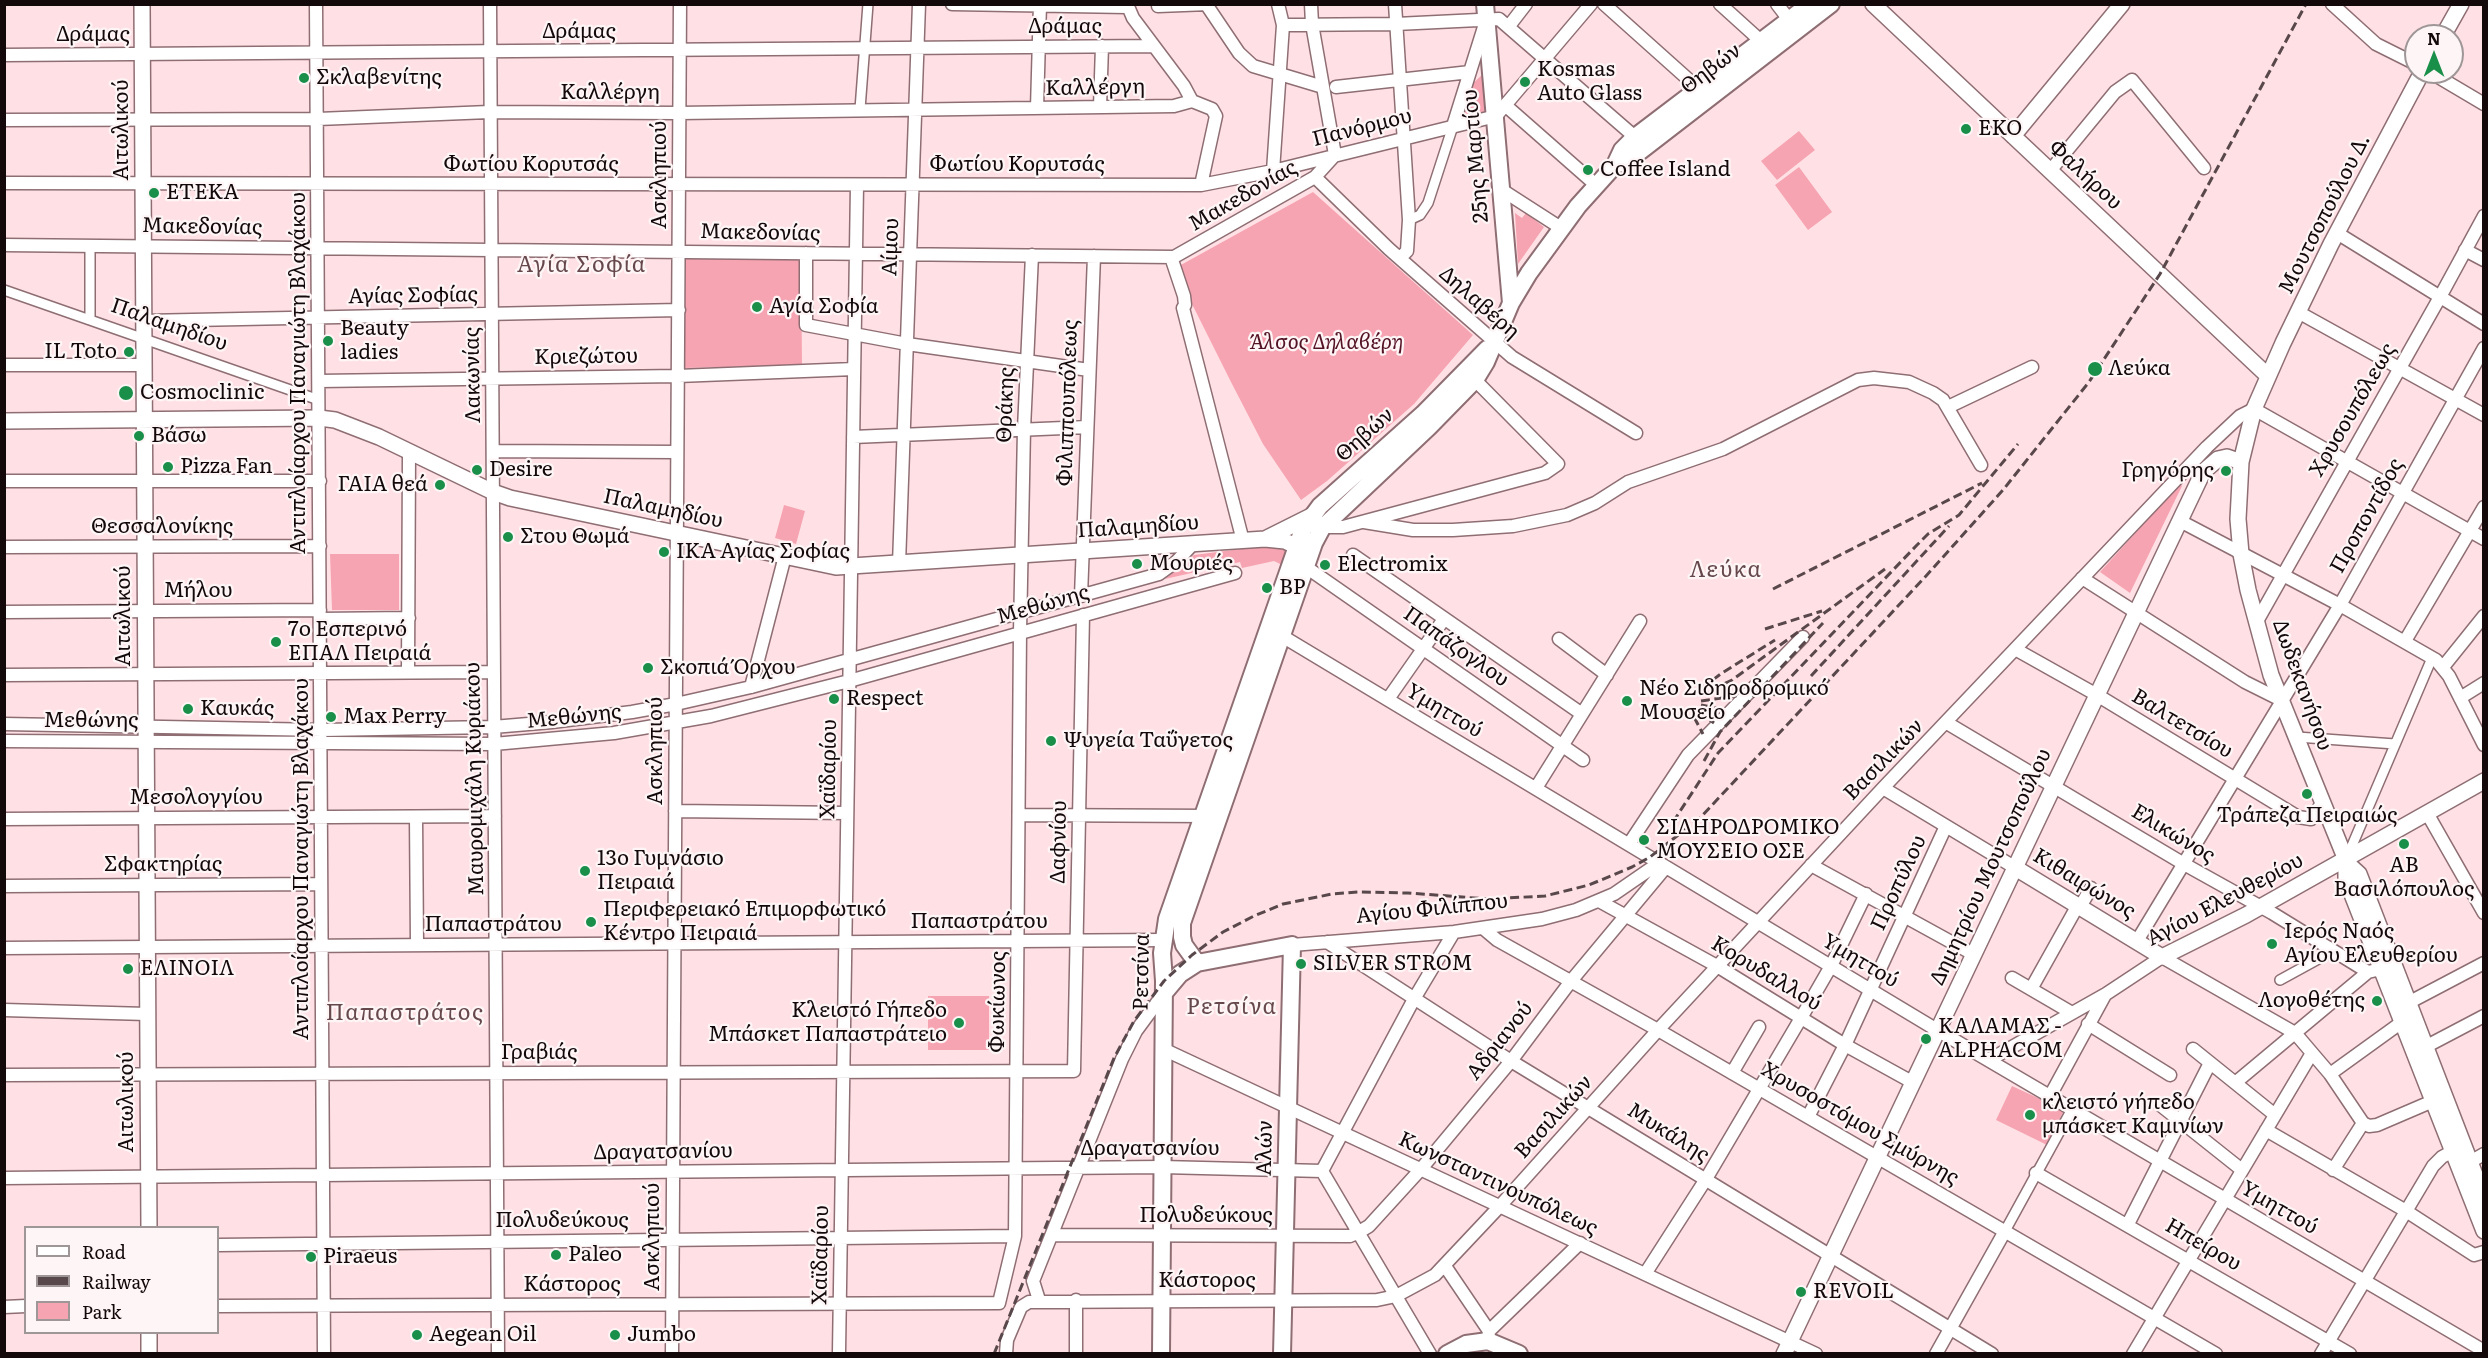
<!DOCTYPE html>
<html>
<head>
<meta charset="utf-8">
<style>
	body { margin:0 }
	#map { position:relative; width:2488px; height:1358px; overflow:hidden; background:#ffe1e5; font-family:Literata,serif }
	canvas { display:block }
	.frame { position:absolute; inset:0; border:6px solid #13080a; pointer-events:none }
	.legend { position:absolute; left:24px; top:1226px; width:195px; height:108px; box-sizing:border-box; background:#fdf5f6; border:2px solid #9f9698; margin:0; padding:8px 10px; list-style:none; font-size:18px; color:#13080a }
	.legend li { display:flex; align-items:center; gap:12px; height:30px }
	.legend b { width:30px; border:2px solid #9f9698 }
	.north { position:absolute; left:2404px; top:24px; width:60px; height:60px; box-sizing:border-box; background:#fdf5f6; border:2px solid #9f9698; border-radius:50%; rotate:0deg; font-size:16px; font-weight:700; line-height:24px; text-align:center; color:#13080a }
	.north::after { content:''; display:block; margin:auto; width:21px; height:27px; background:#1a8f49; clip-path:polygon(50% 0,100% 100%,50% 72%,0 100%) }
</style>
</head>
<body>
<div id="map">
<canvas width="2488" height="1358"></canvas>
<div class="frame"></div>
<ul class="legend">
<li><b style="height:8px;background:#fff"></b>Road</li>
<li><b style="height:8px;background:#59484b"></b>Railway</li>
<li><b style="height:16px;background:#f6a4b2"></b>Park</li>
</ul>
<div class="north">N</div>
</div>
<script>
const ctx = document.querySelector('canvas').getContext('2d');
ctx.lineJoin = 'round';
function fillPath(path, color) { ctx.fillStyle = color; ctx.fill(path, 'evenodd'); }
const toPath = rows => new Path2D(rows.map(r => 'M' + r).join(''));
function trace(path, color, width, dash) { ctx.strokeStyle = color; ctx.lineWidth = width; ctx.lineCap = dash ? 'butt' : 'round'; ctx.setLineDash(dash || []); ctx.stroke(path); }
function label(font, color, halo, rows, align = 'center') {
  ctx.font = font + ' Literata,serif'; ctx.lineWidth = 4.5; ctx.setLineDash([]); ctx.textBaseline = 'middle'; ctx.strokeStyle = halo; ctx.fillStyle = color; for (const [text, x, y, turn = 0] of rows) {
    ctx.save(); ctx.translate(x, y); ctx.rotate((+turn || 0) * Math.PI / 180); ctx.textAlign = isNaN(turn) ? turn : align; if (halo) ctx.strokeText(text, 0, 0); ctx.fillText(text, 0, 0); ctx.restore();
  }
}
const green = toPath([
	[1483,74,1485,113,1460,118,1470,86],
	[1799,131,1815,150,1777,180,1761,161],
	[1799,167,1832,212,1808,230,1775,185],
	[1313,192,1473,335,1414,404,1327,481,1301,500,1263,444,1231,382,1193,306,1179,266],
	[1515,213,1522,218,1526,213,1544,227,1518,264],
	[685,254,801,255,802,365,684,368],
	[2180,484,2182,486,2130,593,2100,572],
	[784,505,805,511,796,544,775,538],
	[1279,544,1285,547,1286,553,1282,565,1274,561,1242,568,1240,562,1165,579,1194,555],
	[399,554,399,610,332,610,330,554],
	[928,996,989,996,989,1050,928,1050],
	[2012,1086,2064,1110,2047,1145,1996,1120]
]);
const pedestrian = toPath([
	[860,109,868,4],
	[1409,220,1420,215,1428,203,1453,126],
	[90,245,90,320],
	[4,290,319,400],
	[2297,737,2395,744],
	[2348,855,2432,658],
	[2280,980,2333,951],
	[2005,1231,2072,1109]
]);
const minor = toPath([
	[316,4,324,1354],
	[490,4,498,1354],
	[952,4,1127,7],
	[1127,4,1133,18,1184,86,1192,101],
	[1206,4,1239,53,1253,66,1323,87],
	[1395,4,1409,220,1407,251,1400,258],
	[1604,4,1699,89],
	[1720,4,1762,42],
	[1777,4,1790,21],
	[2332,4,2376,44,2416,64],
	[1158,6,1209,4],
	[1283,25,1396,24,1499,19,1635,137],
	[1509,26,1526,4],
	[4,55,1153,46],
	[2430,72,2484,104],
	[1336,87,1470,72],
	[1505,105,1596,185],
	[1100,107,1102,46],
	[1037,108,1040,4],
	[4,120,318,119,489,112,679,113,1174,106,1192,101,1212,109,1216,116,1201,185],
	[1453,126,1484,27],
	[1273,171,1283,25,1278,4],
	[2050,171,2115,92,2132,80,2204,168],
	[1315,177,1389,249,1512,357,1636,433],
	[4,183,1201,185,1273,171,1496,116,1591,4],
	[1502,190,1561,228],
	[2337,233,2484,324],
	[4,245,1174,257,1315,177,1335,155,1312,24,1311,4],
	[2465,250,2484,260],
	[806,253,806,325,907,344,1089,370],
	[1171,257,1184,296,1185,305,1183,308,1243,541],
	[2298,312,2484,415],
	[144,321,679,310],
	[4,365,144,365],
	[319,381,678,376,854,369],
	[1948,407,2032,367],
	[853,437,1087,427],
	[493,451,677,452],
	[4,481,320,481],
	[2180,521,2340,605,2436,660,2449,676,2484,745],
	[1319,522,1329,527,1343,527,1545,473,1558,464,1475,380],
	[1364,522,1413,530,1453,530,1513,526,1567,515,1595,503,1628,482,1723,449,1858,380,1874,378,1909,382,1933,393,1943,400,1981,465],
	[4,547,320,546],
	[1353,555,1582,714],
	[899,564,919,4],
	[1306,567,1583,760],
	[2082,578,2245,682,2283,701],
	[1081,596,1094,256],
	[4,612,320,610],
	[320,619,409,618],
	[2256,623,2440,297,2484,216],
	[1282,636,1937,1030,2484,1351],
	[1559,639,1607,675],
	[2405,641,2484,507],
	[2015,649,2097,695,2298,817,2311,819,2323,802],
	[2443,667,2484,616],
	[408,672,409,453],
	[4,675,494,672],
	[751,687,785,556],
	[2460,698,2484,683],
	[1388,699,1444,619],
	[1947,723,2184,864,2272,913,2368,972,2381,969],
	[4,724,322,730,493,727,552,722,632,712,676,704,751,687,1159,574,1177,561,1192,545],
	[4,741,494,744,614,733,711,716,849,681,1235,573],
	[1536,788,1640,621],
	[1883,788,2014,867],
	[675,811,847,813],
	[2427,813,2484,913],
	[1019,815,1210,816],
	[416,817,417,945],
	[4,819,495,816],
	[1629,844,1688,755,1803,637],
	[1811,865,1973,954],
	[4,886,321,884],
	[1599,901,1717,966,1845,1045,1912,1082],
	[2080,907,2091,888],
	[1484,929,1497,940,1658,1030,2216,1354],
	[2137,941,2340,605,2484,348],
	[1327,942,1511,1061,1992,1354],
	[1292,945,1454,932,1542,919,1576,910,1614,894,1659,863],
	[4,948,1162,940],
	[2012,978,2072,1013],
	[2031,989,2078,905],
	[2408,1003,2484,963],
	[4,1010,147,1014],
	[2088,1024,2170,1075],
	[2425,1047,2484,1016],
	[1163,1049,1816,1354],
	[2193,1049,2275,1115],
	[1989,1060,2106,994,2162,957,2295,1033,2330,1074,2363,1123,2369,1126,2377,1125,2433,1101],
	[1732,1073,1759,1027],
	[2330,1074,2402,1022],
	[4,1075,1074,1071,1083,615],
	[2235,1083,2368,972],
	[2050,1096,2105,995],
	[2159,1104,2242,1170],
	[1808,1117,1845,1045,1946,826],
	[2266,1130,2406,1211,2474,1255,2484,1252],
	[2470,1162,2484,1154],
	[2333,1170,2363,1123],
	[1322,1171,1414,999,1454,932],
	[1322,1171,1430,1354],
	[2036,1173,2350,1354],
	[4,1178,1162,1167,1322,1171],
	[2128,1224,2210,1063],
	[1052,1235,1350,1236,1359,1232,1369,1226,1421,1169,1511,1061,1571,981,1666,867],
	[218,1245,1015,1236],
	[1445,1266,1489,1331],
	[1645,1274,1706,1179,1801,1018,1831,966,1866,894],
	[1039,1300,1033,1281,1122,1059,1136,1031,1164,993],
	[1076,1300,1076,1354],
	[218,1306,999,1303,1015,1236,1020,632,1024,429,1032,255],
	[4,1307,26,1306],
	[1488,1341,1489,1331,1580,1243],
	[672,1354,680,4],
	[839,1354,857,185],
	[1006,1354,1007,1340,1021,1307,1029,1302,1377,1300,1396,1296,1435,1275,1500,1206,1658,1030,1883,788,2207,447,2240,416,2254,409,2484,539],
	[1936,1354,2005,1231],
	[2133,1354,2312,1053],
	[2321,1354,2433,1166,2442,1157,2453,1151]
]);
const tertiary = toPath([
	[142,4,149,1228],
	[1873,4,2268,376],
	[2443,36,2461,4],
	[2422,72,2331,244,2283,343,2254,409,2241,462,2238,519,2241,554,2248,590,2271,675,2346,860,2346,879,2484,1231],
	[2013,136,2122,4],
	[4,421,319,418,335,420,379,437,493,492,510,498,836,567,1265,539,1285,541,1306,551],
	[1265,539,1311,516],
	[2347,863,2359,874,2484,1198],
	[2014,867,2162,957,2246,915,2484,781],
	[149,1332,149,1354],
	[1784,1354,2203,472,2218,459,2227,457,2241,462]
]);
const secondary = toPath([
	[1485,4,1511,303],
	[1615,165,1630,159,1831,4],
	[1197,963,1184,945,1182,937,1182,923,1314,543,1322,528,1429,427,1475,380,1486,362,1511,303,1529,273,1578,206,1615,165,1622,150,1635,137,1810,4],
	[1164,993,1180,974,1197,963,1292,945,1282,1354],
	[1161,1354,1164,981,1162,953,1167,919,1303,529,1320,506,1423,414,1487,349],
	[1447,1354,1466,1344,1488,1341,1519,1354]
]);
const rail = toPath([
	[1773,589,1982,483],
	[1765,629,1822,611],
	[1811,676,1949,526],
	[1702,688,1722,673,1775,640],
	[1700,695,1732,680,1885,569],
	[1701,701,1741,695],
	[1701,705,1726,710],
	[1699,712,1714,723],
	[1694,717,1703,734],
	[1704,761,1720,732,1823,623],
	[1673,822,1718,753,1917,545,1928,534,1959,515,2018,444],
	[994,1354,1114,1058,1134,1021,1164,981,1192,955,1223,932,1254,916,1283,904,1332,894,1359,892,1408,893,1488,899,1545,896,1589,885,1632,867,1650,857,1700,818,1926,576,2003,490,2089,382,2160,274,2306,4]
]);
const markers = [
	[304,78,6,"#1a8f49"],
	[1525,82,6,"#1a8f49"],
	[1966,129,6,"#1a8f49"],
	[1588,170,6,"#1a8f49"],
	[154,193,6,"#1a8f49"],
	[757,307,6,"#1a8f49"],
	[328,341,6,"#1a8f49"],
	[129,352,6,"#1a8f49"],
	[2095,369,8,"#1a8f49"],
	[126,393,8,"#1a8f49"],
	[139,436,6,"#1a8f49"],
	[168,467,6,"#1a8f49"],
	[477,470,6,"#1a8f49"],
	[2226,471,6,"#1a8f49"],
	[440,485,6,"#1a8f49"],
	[508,537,6,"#1a8f49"],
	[664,552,6,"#1a8f49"],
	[1137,564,6,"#1a8f49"],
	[1325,565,6,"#1a8f49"],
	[1267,588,6,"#1a8f49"],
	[276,642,6,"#1a8f49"],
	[648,668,6,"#1a8f49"],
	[834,699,6,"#1a8f49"],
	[1627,701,6,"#1a8f49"],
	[188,709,6,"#1a8f49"],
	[331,717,6,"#1a8f49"],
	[1051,741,6,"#1a8f49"],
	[2307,794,6,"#1a8f49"],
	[1644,840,6,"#1a8f49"],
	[2404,844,6,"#1a8f49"],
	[585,871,6,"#1a8f49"],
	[591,922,6,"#1a8f49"],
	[2272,944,6,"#1a8f49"],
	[1301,964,6,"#1a8f49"],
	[128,969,6,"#1a8f49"],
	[2377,1001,6,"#1a8f49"],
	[959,1023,6,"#1a8f49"],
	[1926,1039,6,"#1a8f49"],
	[2030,1115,6,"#1a8f49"],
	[556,1255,6,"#1a8f49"],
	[311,1257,6,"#1a8f49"],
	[1801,1292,6,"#1a8f49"],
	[417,1335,6,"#1a8f49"],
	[615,1335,6,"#1a8f49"]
];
const streetNames = [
	["Δράμας",1065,27],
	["Δράμας",579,32],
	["Δράμας",93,35],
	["Θηβών",1711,69,-37],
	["Καλλέργη",1095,88,-1],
	["Καλλέργη",610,93],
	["Πανόρμου",1362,128,-14],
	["Αιτωλικού",122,130,-90],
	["25ης Μαρτίου",1476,156,-95],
	["Φωτίου Κορυτσάς",531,165],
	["Φωτίου Κορυτσάς",1017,165],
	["Ασκληπιού",660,175,-90],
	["Φαλήρου",2085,175,43],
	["Μακεδονίας",1243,196,-30],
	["Μουτσοπούλου Δ.",2325,214,-63],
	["Μακεδονίας",202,227,1],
	["Μακεδονίας",760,233,1],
	["Αίμου",891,247,-88],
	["Αγίας Σοφίας",413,296,-1],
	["Δηλαβέρη",1479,303,41],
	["Παλαμηδίου",169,325,19],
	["Κριεζώτου",586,357,-1],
	["Αντιπλοίαρχου Παναγιώτη Βλαχάκου",299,373,-90],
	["Λακωνίας",473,375,-91],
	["Φιλιππουπόλεως",1068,403,-88],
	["Θράκης",1006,405,-88],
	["Χρυσουπόλεως",2353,410,-60],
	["Θηβών",1365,435,-42],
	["Παλαμηδίου",663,509,12],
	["Προποντίδος",2367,516,-61],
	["Θεσσαλονίκης",162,527],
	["Παλαμηδίου",1138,527,-4],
	["Μήλου",198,591],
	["Μεθώνης",1043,605,-16],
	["Αιτωλικού",124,616,-90],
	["Παπάζογλου",1456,647,35],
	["Δωδεκανήσου",2302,685,70],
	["Υμηττού",1444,711,31],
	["Μεθώνης",574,717,-6],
	["Μεθώνης",91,721],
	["Βαλτετσίου",2182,724,31],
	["Ασκληπιού",656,751,-90],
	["Βασιλικών",1884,760,-46],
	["Χαϊδαρίου",829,769,-89],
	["Μαυρομιχάλη Κυριάκου",475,779,-91],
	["Μεσολογγίου",196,798],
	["Ελικώνος",2173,834,31],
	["Δαφνίου",1059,842,-89],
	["Αντιπλοίαρχου Παναγιώτη Βλαχάκου",302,859,-90],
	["Σφακτηρίας",163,865],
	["Δημητρίου Μουτσοπούλου",1991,867,-65],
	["Προπύλου",1899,883,-65],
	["Κιθαιρώνος",2084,884,31],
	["Αγίου Ελευθερίου",2225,900,-28],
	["Αγίου Φιλίππου",1432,909,-6],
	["Παπαστράτου",979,922],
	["Παπαστράτου",493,925],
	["Υμηττού",1860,961,31],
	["Ρετσίνα",1142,972,-89],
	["Κορυδαλλού",1766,974,31],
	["Φωκίωνος",998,1002,-89],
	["Αδριανού",1500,1041,-52],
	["Γραβιάς",539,1053],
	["Αιτωλικού",127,1102,-90],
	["Βασιλικών",1554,1117,-48],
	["Χρυσοστόμου Σμύρνης",1860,1124,30],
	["Μυκάλης",1668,1133,32],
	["Αλών",1265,1148,-89],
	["Δραγατσανίου",1150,1149],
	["Δραγατσανίου",663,1152,-1],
	["Κωνσταντινουπόλεως",1498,1184,25],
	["Υμηττού",2279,1208,30],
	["Πολυδεύκους",1206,1216],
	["Πολυδεύκους",562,1221],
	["Ασκληπιού",653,1237,-90],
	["Ηπείρου",2203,1245,30],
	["Χαϊδαρίου",821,1255,-89],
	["Κάστορος",1207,1281],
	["Κάστορος",572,1285]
];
const poiNames = [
	["Kosmas",1537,70],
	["Auto Glass",1537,94],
	["Σκλαβενίτης",316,78],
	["EKO",1978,129],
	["Coffee Island",1600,170],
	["ΕΤΕΚΑ",166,193],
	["Αγία Σοφία",769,307],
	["Beauty",340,329],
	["ladies",340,353],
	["IL Toto",117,352,"right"],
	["Λεύκα",2108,369],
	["Cosmoclinic",140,393],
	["Βάσω",151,436],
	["Pizza Fan",180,467],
	["Desire",489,470],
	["Γρηγόρης",2214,471,"right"],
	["ΓΑΙΑ θεά",428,485,"right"],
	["Στου Θωμά",520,537],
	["ΙΚΑ Αγίας Σοφίας",676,552],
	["Μουριές",1149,564],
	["Electromix",1337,565],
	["BP",1279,588],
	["7o Εσπερινό",288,630],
	["ΕΠΑΛ Πειραιά",288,654],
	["Σκοπιά Όρχου",660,668],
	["Νέο Σιδηροδρομικό",1639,689],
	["Μουσείο",1639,713],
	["Respect",846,699],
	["Καυκάς",200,709],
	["Max Perry",343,717],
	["Ψυγεία Ταΰγετος",1063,741],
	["Τράπεζα Πειραιώς",2307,816,"center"],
	["ΣΙΔΗΡΟΔΡΟΜΙΚΟ",1656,828],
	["ΜΟΥΣΕΙΟ ΟΣΕ",1656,852],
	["13ο Γυμνάσιο",597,859],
	["Πειραιά",597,883],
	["ΑΒ",2404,866,"center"],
	["Βασιλόπουλος",2404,890,"center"],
	["Περιφερειακό Επιμορφωτικό",603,910],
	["Κέντρο Πειραιά",603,934],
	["Ιερός Ναός",2284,932],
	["Αγίου Ελευθερίου",2284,956],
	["SILVER STROM",1313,964],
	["ΕΛΙΝΟΙΛ",140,969],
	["Λογοθέτης",2365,1001,"right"],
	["Κλειστό Γήπεδο",947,1011,"right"],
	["Μπάσκετ Παπαστράτειο",947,1035,"right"],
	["ΚΑΛΑΜΑΣ -",1938,1027],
	["ALPHACOM",1938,1051],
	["κλειστό γήπεδο",2042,1103],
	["μπάσκετ Καμινίων",2042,1127],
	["Paleo",568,1255],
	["Piraeus",323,1257],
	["REVOIL",1813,1292],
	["Aegean Oil",429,1335],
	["Jumbo",627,1335]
];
const parkNames = [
	["Άλσος Δηλαβέρη",1326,343]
];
const neighbourhoodNames = [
	["Αγία Σοφία",582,266],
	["Λεύκα",1726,571],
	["Ρετσίνα",1232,1008],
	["Παπαστράτος",405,1014]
];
fillPath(green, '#f6a4b2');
trace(pedestrian, '#8e6e73', 12);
trace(minor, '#8e6e73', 15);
trace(tertiary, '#8e6e73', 18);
trace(secondary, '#8e6e73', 20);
trace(pedestrian, '#fff', 9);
trace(minor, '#fff', 12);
trace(tertiary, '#fff', 15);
trace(secondary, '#fff', 16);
trace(rail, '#59484b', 3, [9, 4.5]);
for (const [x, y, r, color] of markers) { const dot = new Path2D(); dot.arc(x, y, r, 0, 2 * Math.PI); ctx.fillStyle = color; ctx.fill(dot); trace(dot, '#fdf5f6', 2); }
label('21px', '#13080a', '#fdf5f6', streetNames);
label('21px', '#13080a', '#fdf5f6', poiNames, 'left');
label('italic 21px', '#541325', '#fdf5f6', parkNames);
ctx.letterSpacing = '1.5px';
label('22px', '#66484c', '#fdf5f6', neighbourhoodNames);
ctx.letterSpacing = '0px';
</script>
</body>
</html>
